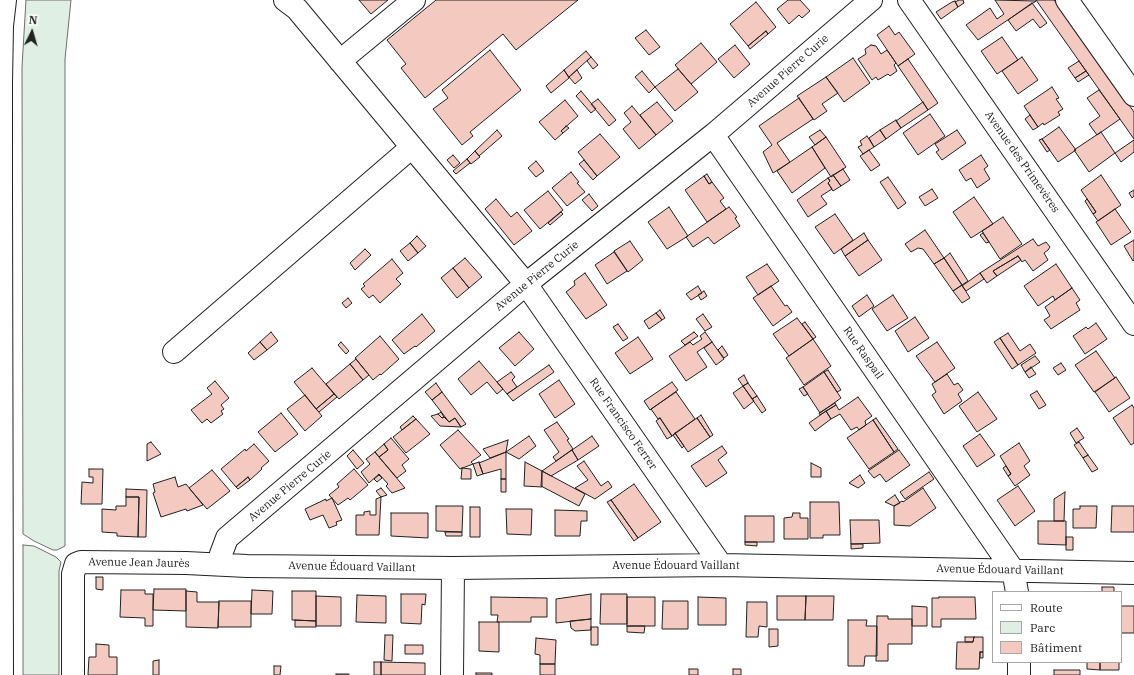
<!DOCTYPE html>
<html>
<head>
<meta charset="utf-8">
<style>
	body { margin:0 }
	#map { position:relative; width:1134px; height:675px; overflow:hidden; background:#fff; font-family:"IBM Plex Serif",serif }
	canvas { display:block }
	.legend { position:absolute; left:992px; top:591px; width:130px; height:72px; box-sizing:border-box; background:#fff; border:1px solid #a7a7a7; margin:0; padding:5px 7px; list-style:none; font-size:12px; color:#222 }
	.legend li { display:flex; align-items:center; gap:8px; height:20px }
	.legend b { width:20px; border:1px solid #a7a7a7 }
	.north { position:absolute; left:12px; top:12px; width:40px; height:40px; -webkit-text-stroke:3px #fff; paint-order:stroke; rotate:5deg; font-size:11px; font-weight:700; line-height:16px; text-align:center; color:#222 }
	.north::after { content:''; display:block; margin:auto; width:14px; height:18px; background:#222; clip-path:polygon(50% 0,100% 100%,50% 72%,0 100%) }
</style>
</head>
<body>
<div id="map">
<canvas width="1134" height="675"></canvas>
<ul class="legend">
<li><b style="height:5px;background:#fff"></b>Route</li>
<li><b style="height:11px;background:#e0efe3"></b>Parc</li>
<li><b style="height:11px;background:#f3c9c0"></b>Bâtiment</li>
</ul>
<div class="north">N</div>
</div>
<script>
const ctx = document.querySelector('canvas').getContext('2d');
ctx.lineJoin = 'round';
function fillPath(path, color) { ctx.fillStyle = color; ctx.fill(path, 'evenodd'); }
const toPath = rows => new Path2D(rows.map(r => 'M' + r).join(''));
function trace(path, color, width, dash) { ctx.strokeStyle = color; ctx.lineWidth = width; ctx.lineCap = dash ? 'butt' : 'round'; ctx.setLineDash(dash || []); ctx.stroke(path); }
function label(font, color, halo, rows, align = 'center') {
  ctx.font = font + ' "IBM Plex Serif",serif'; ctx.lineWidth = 3; ctx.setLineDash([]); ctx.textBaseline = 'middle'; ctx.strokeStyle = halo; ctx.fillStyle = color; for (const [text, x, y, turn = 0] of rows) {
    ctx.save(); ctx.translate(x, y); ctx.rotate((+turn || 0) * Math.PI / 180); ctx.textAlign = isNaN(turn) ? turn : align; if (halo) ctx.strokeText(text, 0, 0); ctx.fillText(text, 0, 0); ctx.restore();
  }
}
const green = toPath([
	[26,0,71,0,65,59,65,546,57,550,53,550,34,541,23,534,22,67,26,0],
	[23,545,34,546,56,557,61,562,59,571,59,675,23,675,23,545]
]);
const building = toPath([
	[359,0,388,0,371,14,359,0],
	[436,0,578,0,516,50,503,34,425,98,401,68,406,64,387,40,436,0],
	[788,0,800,0,810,11,802,18,799,15,789,24,777,9,788,0],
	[959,0,963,0,964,3,958,7,955,2,959,0],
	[995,0,1036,1,978,40,966,25,990,8,997,19,1004,14,995,0],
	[1036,0,1054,0,1134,112,1134,139,1036,0],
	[955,1,958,7,941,19,936,12,952,2,955,1],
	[756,2,776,27,768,34,766,31,748,46,730,24,756,2],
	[1032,3,1047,23,1040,28,1033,19,1016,31,1008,20,1032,3],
	[889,26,895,35,899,32,915,54,898,66,877,35,889,26],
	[646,30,660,47,649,55,635,38,646,30],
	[766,31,768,34,750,49,748,46,766,31],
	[1002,37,1018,60,997,74,981,51,1002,37],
	[701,43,717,62,691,84,675,65,701,43],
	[735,45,750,64,734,78,718,59,735,45],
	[871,45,876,46,881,54,887,50,896,63,894,65,897,71,890,76,888,74,878,80,876,77,872,80,858,59,866,54,865,49,871,45],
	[490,50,521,90,470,132,473,136,462,145,433,109,448,98,442,90,490,50],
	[586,51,591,57,569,77,564,70,586,51],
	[591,57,598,65,593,69,587,61,591,57],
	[1022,57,1038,80,1018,94,1002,71,1022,57],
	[853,58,870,83,844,102,826,77,853,58],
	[908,59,938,103,928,110,898,66,908,59],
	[1079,61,1086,71,1075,78,1068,68,1079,61],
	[678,69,698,92,675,111,655,87,678,69],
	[564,70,569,78,551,93,546,86,564,70],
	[577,70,582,78,575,84,569,77,577,70],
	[642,71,655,87,649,93,635,77,642,71],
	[1086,71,1089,75,1078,82,1075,78,1086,71],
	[826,77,838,93,822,104,827,111,814,120,797,96,826,77],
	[1052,87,1059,98,1056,99,1063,109,1058,112,1060,115,1044,125,1043,123,1038,127,1024,106,1052,87],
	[1099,90,1120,119,1097,135,1089,124,1100,116,1087,98,1099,90],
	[581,91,596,109,591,113,576,96,581,91],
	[799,98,813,119,777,143,790,162,773,173,763,152,772,145,759,126,799,98],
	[598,99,616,120,609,126,591,104,598,99],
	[565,100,578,116,561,131,563,133,555,140,539,122,565,100],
	[657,102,673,121,656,135,640,115,657,102],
	[923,102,928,110,901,128,896,121,923,102],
	[632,106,656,135,639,149,623,129,631,122,624,113,632,106],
	[930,114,945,136,918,155,903,133,930,114],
	[1030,115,1038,127,1033,130,1025,119,1030,115],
	[896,120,901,128,886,139,880,130,896,120],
	[566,126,569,128,563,133,561,131,566,126],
	[1059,127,1076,150,1058,162,1042,139,1059,127],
	[497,130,502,136,479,156,475,151,497,130],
	[820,130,826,137,815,145,809,137,820,130],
	[880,130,886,139,874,147,869,138,880,130],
	[957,130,966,143,942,160,936,152,939,150,935,144,957,130],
	[1101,132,1115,153,1089,172,1074,150,1101,132],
	[600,134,620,157,597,176,578,152,600,134],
	[867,136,874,147,863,154,858,147,862,145,860,141,867,136],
	[826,137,846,167,831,177,812,147,826,137],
	[1042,139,1050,150,1047,152,1039,140,1042,139],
	[1134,140,1134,152,1121,162,1115,153,1134,140],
	[812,147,825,168,792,193,777,171,812,147],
	[869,150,880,165,871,171,860,156,869,150],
	[475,151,480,157,471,164,467,159,475,151],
	[453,155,460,163,454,168,447,160,453,155],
	[981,155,988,166,984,169,990,179,977,188,971,178,966,181,959,170,981,155],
	[467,159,470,163,456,174,453,171,467,159],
	[584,160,597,176,593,180,579,164,584,160],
	[536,161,544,171,536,177,528,168,536,161],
	[843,169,850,180,841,186,833,175,843,169],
	[571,172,579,182,577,183,585,192,567,206,552,188,571,172],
	[707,174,712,182,709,184,704,176,707,174],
	[833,175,841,186,833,191,828,183,830,181,828,178,833,175],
	[1101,175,1121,205,1098,221,1093,214,1096,212,1081,190,1101,175],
	[704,176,709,184,712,182,724,198,720,201,726,209,707,222,685,190,704,176],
	[888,177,906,203,898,209,880,182,888,177],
	[828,178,830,181,828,183,832,189,821,196,827,204,808,217,797,200,828,178],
	[932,189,938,198,925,206,919,197,932,189],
	[1134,190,1134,196,1132,198,1129,193,1134,190],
	[548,191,563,210,540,229,524,210,548,191],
	[589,194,598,206,592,211,582,200,589,194],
	[974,197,993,224,971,238,953,212,974,197],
	[496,199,511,217,517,212,532,231,514,245,485,209,496,199],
	[1087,199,1096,212,1093,214,1085,201,1087,199],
	[669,207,688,236,667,249,648,222,669,207],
	[729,207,737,217,735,218,740,226,714,244,708,237,693,247,686,237,729,207],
	[1115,209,1131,232,1111,245,1096,222,1115,209],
	[561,212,563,214,550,225,548,223,561,212],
	[835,214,853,240,834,254,815,227,835,214],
	[1003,217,1022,244,1000,259,982,231,1003,217],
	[925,230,944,258,934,264,923,249,918,248,911,252,905,244,925,230],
	[864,233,868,240,845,256,841,249,864,233],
	[983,233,989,242,986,243,980,235,983,233],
	[417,236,426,246,418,253,410,243,417,236],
	[1033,239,1038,246,1046,242,1050,247,1048,250,1044,253,1048,260,1033,271,1025,260,1022,262,1018,256,993,271,997,276,987,283,980,273,1033,239],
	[868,240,882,260,859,276,845,256,868,240],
	[1134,240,1134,260,1133,261,1124,246,1134,240],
	[630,241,643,260,628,272,614,251,630,241],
	[410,243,418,253,408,261,400,251,410,243],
	[365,249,371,255,355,270,350,263,365,249],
	[614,252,627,271,607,284,595,265,614,252],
	[950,253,968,281,962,285,944,258,950,253],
	[1018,256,1021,260,997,276,993,271,1018,256],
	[465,258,482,277,469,288,453,268,465,258],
	[944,258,962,285,953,291,934,264,944,258],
	[392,259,403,273,396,279,401,284,380,303,373,295,369,298,361,289,365,286,363,284,392,259],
	[767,264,779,281,758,295,746,277,767,264],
	[1056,264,1072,288,1055,300,1053,296,1038,306,1024,286,1056,264],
	[453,268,469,288,457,298,441,278,453,268],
	[585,273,607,305,586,319,566,292,575,285,574,281,585,273],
	[980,273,984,279,966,291,962,286,980,273],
	[962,285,970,298,962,303,953,291,962,285],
	[698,286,702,293,691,300,686,294,698,286],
	[771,286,785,306,787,305,792,312,773,326,753,298,771,286],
	[1072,288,1080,300,1076,303,1080,310,1051,329,1044,320,1050,316,1045,307,1072,288],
	[704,291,707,296,701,300,698,295,704,291],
	[867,295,874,306,859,317,852,306,867,295],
	[893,295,908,318,887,331,872,309,893,295],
	[348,298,352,303,346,308,342,303,348,298],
	[660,310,665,318,662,320,656,313,660,310],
	[656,313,662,320,649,329,644,321,656,313],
	[422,314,435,331,416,347,415,346,404,354,392,340,422,314],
	[703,314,712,327,705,331,696,319,703,314],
	[915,317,929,338,908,352,895,331,915,317],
	[797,318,813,339,789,356,773,334,797,318],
	[805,322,816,337,813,339,802,324,805,322],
	[1096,323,1107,339,1085,354,1073,336,1086,327,1088,329,1096,323],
	[618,324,628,338,623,341,613,327,618,324],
	[271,332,278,341,267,350,260,342,271,332],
	[519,332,534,349,515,366,499,348,519,332],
	[694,332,698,336,685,345,681,341,694,332],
	[705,332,712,342,697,352,707,367,686,381,669,356,690,342,693,345,702,339,700,336,705,332],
	[1008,333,1020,351,1030,344,1036,353,1018,365,1000,338,1008,333],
	[380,336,399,359,381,375,380,374,373,380,355,358,380,336],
	[638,337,653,359,630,374,615,353,638,337],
	[1000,338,1018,365,1012,369,994,342,1000,338],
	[813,339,831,366,804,385,786,358,813,339],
	[260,342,267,350,254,360,248,353,260,342],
	[341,342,349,351,346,354,338,345,341,342],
	[712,342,724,359,716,365,704,348,712,342],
	[937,342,955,368,935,382,916,356,937,342],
	[722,346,728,355,724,358,718,350,722,346],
	[1096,351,1115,378,1094,392,1075,365,1096,351],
	[1035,356,1040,362,1025,372,1021,365,1035,356],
	[356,359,369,375,363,380,350,364,356,359],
	[479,361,503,389,497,394,487,382,471,395,458,379,479,361],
	[1061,363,1066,370,1058,375,1053,368,1061,363],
	[350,364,363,380,339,399,326,384,350,364],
	[549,365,554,372,513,401,507,394,549,365],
	[1031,367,1036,374,1029,378,1025,372,1031,367],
	[312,368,334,394,316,409,294,382,312,368],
	[828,370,841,390,837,392,824,372,828,370],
	[511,372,515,377,512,380,517,387,507,394,497,382,511,372],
	[824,372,841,398,820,413,803,387,824,372],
	[947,374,954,385,958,383,963,390,958,394,962,401,944,414,932,395,936,392,932,384,947,374],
	[744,375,748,383,743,386,738,379,744,375],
	[1116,377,1130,398,1109,412,1095,392,1116,377],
	[559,380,575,404,555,418,539,394,559,380],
	[215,381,229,398,221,405,224,409,221,411,223,414,211,423,207,419,202,423,191,410,212,394,207,388,215,381],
	[672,382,678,390,650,410,644,401,672,382],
	[436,383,442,392,432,400,425,392,436,383],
	[748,383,757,396,752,399,743,386,748,383],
	[743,386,754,401,744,409,733,393,743,386],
	[803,387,808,394,804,396,799,389,803,387],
	[1037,391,1046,405,1039,409,1030,395,1037,391],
	[442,392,466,424,461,427,455,418,449,422,432,400,442,392],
	[676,392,695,419,672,436,660,418,658,419,651,409,676,392],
	[978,392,997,419,977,432,959,406,978,392],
	[334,394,337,397,319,412,316,409,334,394],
	[305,395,322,416,305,431,287,409,305,395],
	[757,396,766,410,762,413,752,399,757,396],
	[858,397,872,416,865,421,866,425,859,430,857,427,851,430,840,414,831,419,826,411,836,405,839,410,858,397],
	[835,403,836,405,820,415,819,413,835,403],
	[1132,405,1134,408,1134,443,1131,445,1113,418,1132,405],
	[826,411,831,419,815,431,809,423,826,411],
	[441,412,444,417,442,418,438,414,441,412],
	[281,413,298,434,275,452,258,432,281,413],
	[438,414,442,418,444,417,449,422,455,418,461,427,440,426,431,416,438,414],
	[701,415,713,435,710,437,697,418,701,415],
	[413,416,416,419,402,430,400,427,413,416],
	[660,418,672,436,667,439,656,421,660,418],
	[697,418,710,437,688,452,675,433,697,418],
	[876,418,898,449,894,452,873,420,876,418],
	[416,419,430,434,406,453,393,437,416,419],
	[873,420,894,452,869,469,847,438,873,420],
	[557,422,569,439,567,440,573,449,556,461,553,457,559,452,544,430,557,422],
	[1077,428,1084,438,1076,443,1070,433,1077,428],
	[458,430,481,455,471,462,473,464,460,469,440,445,458,430],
	[675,433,684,446,682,448,673,435,675,433],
	[980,434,995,455,977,467,963,446,980,434],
	[529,436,536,446,519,459,506,452,529,436],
	[592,436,599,446,578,460,572,450,592,436],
	[391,438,409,459,402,465,406,471,397,478,379,457,388,450,384,444,391,438],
	[508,440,506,452,490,458,483,449,508,440],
	[151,442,161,454,147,461,147,444,151,442],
	[1079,442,1088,455,1083,458,1074,445,1079,442],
	[1019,443,1030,461,1024,466,1030,475,1015,486,1008,476,1011,474,1000,456,1019,443],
	[254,444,269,461,261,468,262,469,250,480,248,477,236,487,221,469,245,449,246,451,254,444],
	[384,444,388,450,379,457,375,452,384,444],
	[722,446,727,453,718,460,727,473,706,487,691,466,722,446],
	[353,450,364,463,357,469,347,456,353,450],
	[572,450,578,460,551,476,542,471,572,450],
	[899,450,910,465,886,482,880,474,874,478,868,471,899,450],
	[375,452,379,457,405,488,392,493,386,486,388,484,379,474,369,483,361,472,370,464,366,459,375,452],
	[506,452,506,479,501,479,501,469,483,474,479,463,506,452],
	[1088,455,1098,469,1092,472,1083,458,1088,455],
	[584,461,601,486,608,481,612,487,595,499,575,488,588,480,577,466,584,461],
	[479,462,483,474,477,476,473,464,479,462],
	[525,462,542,471,542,487,524,486,525,462],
	[811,463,821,468,821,477,811,477,811,463],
	[1006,466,1011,474,1008,476,1003,468,1006,466],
	[462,468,471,469,471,479,461,479,462,468],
	[89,469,103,469,102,504,81,504,82,482,93,483,93,477,89,477,89,469],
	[354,469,368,485,350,500,348,498,338,505,329,495,339,487,337,484,354,469],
	[212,470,230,491,207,509,189,488,212,470],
	[542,471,585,494,579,506,541,486,542,471],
	[929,472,934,479,905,499,900,492,929,472],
	[379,475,382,478,377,482,374,479,379,475],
	[860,475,865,483,858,488,849,483,860,475],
	[175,477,178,487,186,484,203,505,187,511,186,509,161,517,153,493,155,492,153,484,175,477],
	[248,477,250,480,238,489,236,487,248,477],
	[501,479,506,479,506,492,501,492,501,479],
	[634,484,661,522,638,538,611,500,634,484],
	[1018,486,1035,511,1015,526,997,500,1018,486],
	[381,488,387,495,381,497,376,491,381,488],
	[923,488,936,508,910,526,894,525,894,506,902,501,903,502,923,488],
	[126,489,147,490,146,537,138,537,139,497,126,497,126,489],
	[1065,492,1064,521,1054,521,1054,499,1065,492],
	[895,495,900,503,894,506,885,502,895,495],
	[126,497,139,497,138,537,117,536,117,533,102,532,102,509,116,510,116,506,126,506,126,497],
	[381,497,379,535,356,535,356,515,364,515,364,512,370,511,370,515,376,515,376,499,381,497],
	[332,498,342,520,336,522,337,525,329,528,323,515,310,520,305,509,326,499,326,501,332,498],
	[611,500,638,538,634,541,607,502,611,500],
	[810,502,839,502,840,535,823,535,823,538,810,538,810,502],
	[436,506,463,506,462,532,436,531,436,506],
	[1080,506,1097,506,1096,528,1073,528,1073,509,1080,509,1080,506],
	[1112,506,1134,506,1134,532,1111,532,1112,506],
	[470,507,480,507,480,537,470,537,470,507],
	[506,509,532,509,531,535,507,534,506,509],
	[555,510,587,511,587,521,581,521,580,536,555,536,555,510],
	[391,513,428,513,428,538,391,536,391,513],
	[793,513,800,513,800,518,808,518,808,539,784,539,784,518,792,517,793,513],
	[745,516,774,516,774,542,745,542,745,516],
	[850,520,879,520,880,543,851,544,850,520],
	[1038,521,1066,521,1066,545,1038,544,1038,521],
	[445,532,462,532,462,536,446,536,445,532],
	[1066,537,1073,537,1073,550,1066,550,1066,537],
	[745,542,757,542,757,546,745,545,745,542],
	[851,544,863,544,863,548,851,549,851,544],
	[96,577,103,577,103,590,96,589,96,577],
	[1102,587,1114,587,1114,592,1102,592,1102,587],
	[154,589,186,589,186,611,153,610,154,589],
	[121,590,145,590,145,594,153,594,153,626,145,626,145,618,120,617,121,590],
	[252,590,273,591,272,614,251,614,252,590],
	[186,591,197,592,197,602,219,602,218,628,186,627,186,591],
	[292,591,316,591,316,621,292,620,292,591],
	[401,594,426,594,425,605,422,604,421,624,401,623,401,594],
	[591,594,591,619,556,623,556,599,591,594],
	[601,594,627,594,627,624,600,624,601,594],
	[357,595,386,596,386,623,356,622,357,595],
	[316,596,341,597,341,626,316,626,316,596],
	[777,596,806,596,805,620,777,620,777,596],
	[806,596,834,596,833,620,805,620,806,596],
	[491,597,547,598,547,617,531,617,531,622,497,622,498,615,491,615,491,597],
	[627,597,655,597,655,626,627,626,627,597],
	[698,597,726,598,726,625,698,625,698,597],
	[939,597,975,597,976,619,941,619,941,627,932,627,932,598,939,598,939,597],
	[219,601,251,601,251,627,218,627,219,601],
	[663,601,688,601,688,629,662,629,663,601],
	[747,602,767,602,767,627,759,626,758,637,746,637,747,602],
	[912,606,927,607,927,626,912,626,912,606],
	[1121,606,1134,606,1134,633,1121,633,1121,606],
	[877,616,888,616,888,619,912,619,912,644,888,644,888,661,876,661,877,616],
	[591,619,591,630,575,631,571,628,570,621,591,619],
	[295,620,316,621,316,627,295,627,295,620],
	[848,620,867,620,866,626,877,626,877,656,865,656,864,666,848,666,848,620],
	[479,622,499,622,499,652,479,651,479,622],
	[627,626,645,626,644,633,627,632,627,626],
	[591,627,598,627,598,645,591,645,591,627],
	[769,629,778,629,778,646,769,647,769,629],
	[385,635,393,635,392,661,384,660,385,635],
	[965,637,974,637,973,642,965,642,965,637],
	[974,637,983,637,983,652,980,652,979,669,956,669,957,642,973,642,974,637],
	[536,638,556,640,555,664,540,664,540,655,535,654,536,638],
	[96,644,109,645,109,657,117,657,117,675,88,675,89,657,96,657,96,644],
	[405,645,423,645,423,654,405,654,405,645],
	[980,652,983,652,983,658,980,658,980,652],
	[159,660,159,675,153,675,153,661,159,660],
	[374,662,381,662,381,675,374,675,374,662],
	[381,662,425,663,425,675,381,675,381,662],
	[1087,662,1100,662,1100,670,1087,669,1087,662],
	[1100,662,1119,662,1119,670,1100,670,1100,662],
	[540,664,555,664,555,675,540,675,540,664],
	[274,666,281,666,280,675,274,675,274,666],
	[689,669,698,669,698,675,689,675,689,669],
	[733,669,741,669,741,675,733,675,733,669],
	[1054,670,1080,670,1080,675,1054,675,1054,670],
	[476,673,492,673,492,675,476,675,476,673],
	[336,674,349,674,349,675,336,675,336,674]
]);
const minor = toPath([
	[285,0,297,9,526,284,721,565],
	[909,0,1134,324],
	[1067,0,1134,95],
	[340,61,414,0],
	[713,135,1013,570,1017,592],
	[174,352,412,147],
	[219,564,221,554,227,538,526,284,713,135,871,0],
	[73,675,73,574,76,564,81,562,186,563,247,566,453,568,721,565,1134,573],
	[452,675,453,568],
	[1019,675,1019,662]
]);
const major = toPath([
	[2,675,1,187,1,83,2,26,5,0]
]);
const streetNames = [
	["Avenue Pierre Curie",788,71,-41],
	["Avenue des Primevères",1022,162,55],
	["Avenue Pierre Curie",537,276,-39],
	["Rue Raspail",863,353,55],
	["Rue Francisco Ferrer",623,424,55],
	["Avenue Pierre Curie",290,486,-40],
	["Avenue Jean Jaurès",139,563,1],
	["Avenue Édouard Vaillant",676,566],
	["Avenue Édouard Vaillant",352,567,1],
	["Avenue Édouard Vaillant",1000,570,1]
];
fillPath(green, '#e0efe3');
trace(green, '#6f6f6f', 1);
fillPath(building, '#f3c9c0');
trace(building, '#222', 1);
trace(minor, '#222', 24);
trace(major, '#222', 24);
trace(minor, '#fff', 22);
trace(major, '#fff', 22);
label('11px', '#222', '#fff', streetNames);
</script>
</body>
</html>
